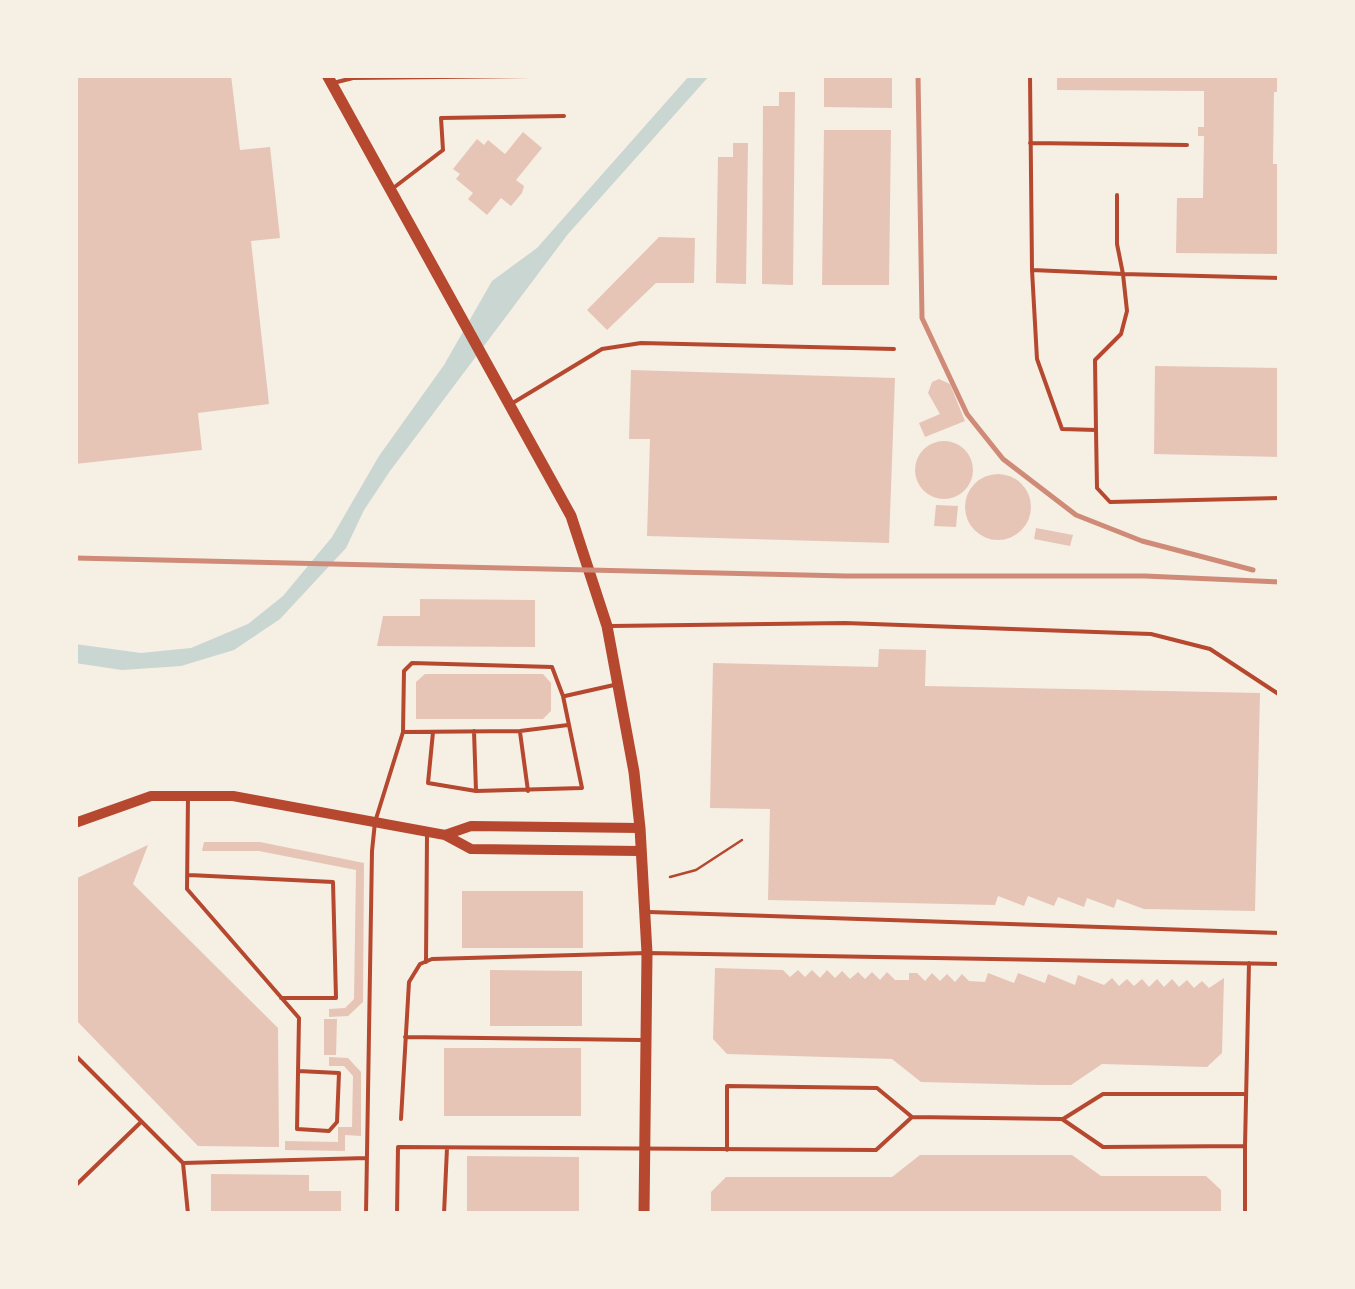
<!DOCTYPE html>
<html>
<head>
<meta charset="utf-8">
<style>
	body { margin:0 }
	#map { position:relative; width:1355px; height:1289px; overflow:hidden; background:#f6efe4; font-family:"Noto Sans",sans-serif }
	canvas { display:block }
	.frame { position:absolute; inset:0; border:78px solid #f6efe4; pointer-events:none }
</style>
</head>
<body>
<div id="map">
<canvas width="1355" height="1289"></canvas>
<div class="frame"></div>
</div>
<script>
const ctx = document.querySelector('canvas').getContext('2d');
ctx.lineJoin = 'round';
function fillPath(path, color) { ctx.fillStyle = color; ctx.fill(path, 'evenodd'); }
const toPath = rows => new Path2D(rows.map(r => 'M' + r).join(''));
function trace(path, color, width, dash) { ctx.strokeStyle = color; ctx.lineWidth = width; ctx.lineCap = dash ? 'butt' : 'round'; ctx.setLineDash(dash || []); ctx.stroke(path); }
const water = toPath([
	[690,75,710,75,568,234,390,471,364,510,346,548,280,619,234,650,181,666,122,670,75,663,75,644,141,653,191,648,248,624,283,596,332,537,379,456,444,365,492,281,537,248]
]);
const building = toPath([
	[75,75,231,75,240,150,270,147,280,238,251,241,269,404,198,413,202,450,75,464],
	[824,75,892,75,892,108,824,107],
	[1057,75,1280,75,1280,92,1274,92,1273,164,1280,164,1280,254,1176,253,1177,198,1203,198,1204,136,1198,136,1198,127,1204,127,1204,91,1057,90],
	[779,92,795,92,793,285,762,284,763,106,779,106],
	[824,130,891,130,889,285,822,285],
	[523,132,542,148,516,180,524,186,522,193,511,206,501,198,487,215,468,199,473,193,456,179,460,174,453,169,477,139,484,145,488,140,505,154],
	[733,143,748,143,746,284,716,283,718,157,733,157],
	[659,237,695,238,694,283,656,283,607,330,587,310],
	[1155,366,1280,368,1280,457,1154,454],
	[631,370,895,378,889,543,647,536,650,439,629,439],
	[939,379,950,384,965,421,925,437,919,423,940,414,928,393,932,382],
	'915 470a29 29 0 1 1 58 0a29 29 0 1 1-58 0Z',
	'965 507a33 33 0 1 1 66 0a33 33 0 1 1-66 0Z',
	[936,505,958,506,956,527,934,526],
	[1036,528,1073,535,1070,546,1034,539],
	[420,599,535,600,535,647,377,646,383,616,420,616],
	[879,649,926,650,925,686,1260,693,1255,911,1144,909,1117,899,1114,908,1087,898,1084,907,1058,897,1054,906,1028,896,1024,906,998,896,995,905,768,900,770,809,710,808,713,663,878,667],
	[425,674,543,674,551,683,551,711,543,719,416,719,416,682],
	[204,842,260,842,364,863,363,1002,348,1016,329,1017,329,1009,345,1008,354,999,356,870,259,851,202,851],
	[148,845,133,884,278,1028,279,1147,198,1146,75,1019,75,879],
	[462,891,583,891,583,948,462,948],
	[715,968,783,970,790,977,798,970,805,977,812,970,820,978,827,970,835,978,842,971,850,979,858,972,865,979,872,972,880,980,887,972,895,980,909,980,909,973,917,973,925,981,932,973,940,981,947,974,955,982,962,974,969,981,985,982,988,973,1014,983,1018,973,1045,983,1048,974,1075,985,1078,975,1104,985,1112,978,1119,986,1127,979,1134,986,1142,979,1149,987,1157,979,1164,987,1172,979,1179,987,1187,980,1194,988,1202,981,1209,988,1224,978,1222,1053,1207,1067,1102,1064,1071,1085,1040,1085,921,1082,892,1059,727,1054,713,1039],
	[490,970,582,971,582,1026,490,1026],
	[324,1019,337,1019,336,1055,324,1055],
	[444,1048,581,1048,581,1116,444,1116],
	[329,1057,348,1058,361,1072,361,1136,345,1135,345,1151,285,1150,285,1141,338,1142,338,1127,352,1127,353,1076,344,1066,329,1066],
	[920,1155,1072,1155,1101,1176,1206,1176,1221,1190,1221,1214,711,1214,711,1192,726,1177,892,1177],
	[467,1156,579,1157,579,1214,467,1214],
	[211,1174,309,1175,309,1191,341,1191,341,1214,205,1214,211,1211]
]);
const path = toPath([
	[670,877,696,870,742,840]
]);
const service = toPath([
	[1030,75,1032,270],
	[337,82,353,78,619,75],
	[1030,143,1187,145],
	[392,189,443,150,441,118,564,116],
	[1117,195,1117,244,1123,274,1280,278],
	[511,404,602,349,641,343,894,349],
	[1096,430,1062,429,1037,359,1032,270,1123,274,1127,311,1121,334,1095,360,1096,430,1097,488,1110,502,1280,498],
	[611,626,845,623,1151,634,1210,649,1280,695],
	[565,696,614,685],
	[474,731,476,791],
	[403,732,404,671,412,663,552,667,563,696,582,788,476,791,428,783,433,732],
	[520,732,528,791],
	[188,796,187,889,299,1018,297,1129,329,1131,337,1122,339,1073,298,1071],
	[189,875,333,882,336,998,281,998],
	[649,912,1280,933],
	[426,962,427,836],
	[405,1037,641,1040],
	[75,1055,183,1163,188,1214],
	[401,1119,409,982,420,964,432,959,647,953,1280,964],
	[1063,1119,1103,1094,1246,1094],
	[1245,1146,1245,1214],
	[727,1150,727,1086,877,1088,912,1117],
	[183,1163,367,1158],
	[75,1186,141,1122],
	[366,1214,372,851,375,822,403,732,520,731,568,725],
	[397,1214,398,1147,876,1150,912,1117,1062,1119,1103,1147,1245,1146,1249,963],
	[444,1214,447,1148]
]);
const tertiary = toPath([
	[75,823,151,796,233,796,445,835,471,849,640,851],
	[445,835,471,826,640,828]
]);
const secondary = toPath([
	[327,75,571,516,607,626,634,772,640,828,647,953,644,1214]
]);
const rail = toPath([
	[918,75,922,318,967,414,1003,459,1076,515,1142,541,1253,570],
	[75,558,846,576,1145,576,1280,582]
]);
fillPath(water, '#c9d6d2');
fillPath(building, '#e6c5b7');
trace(path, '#b5482f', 2.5);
trace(service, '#b5482f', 4);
trace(tertiary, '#b5482f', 10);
trace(secondary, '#b5482f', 11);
trace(rail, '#cf8b77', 5);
</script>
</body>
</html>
